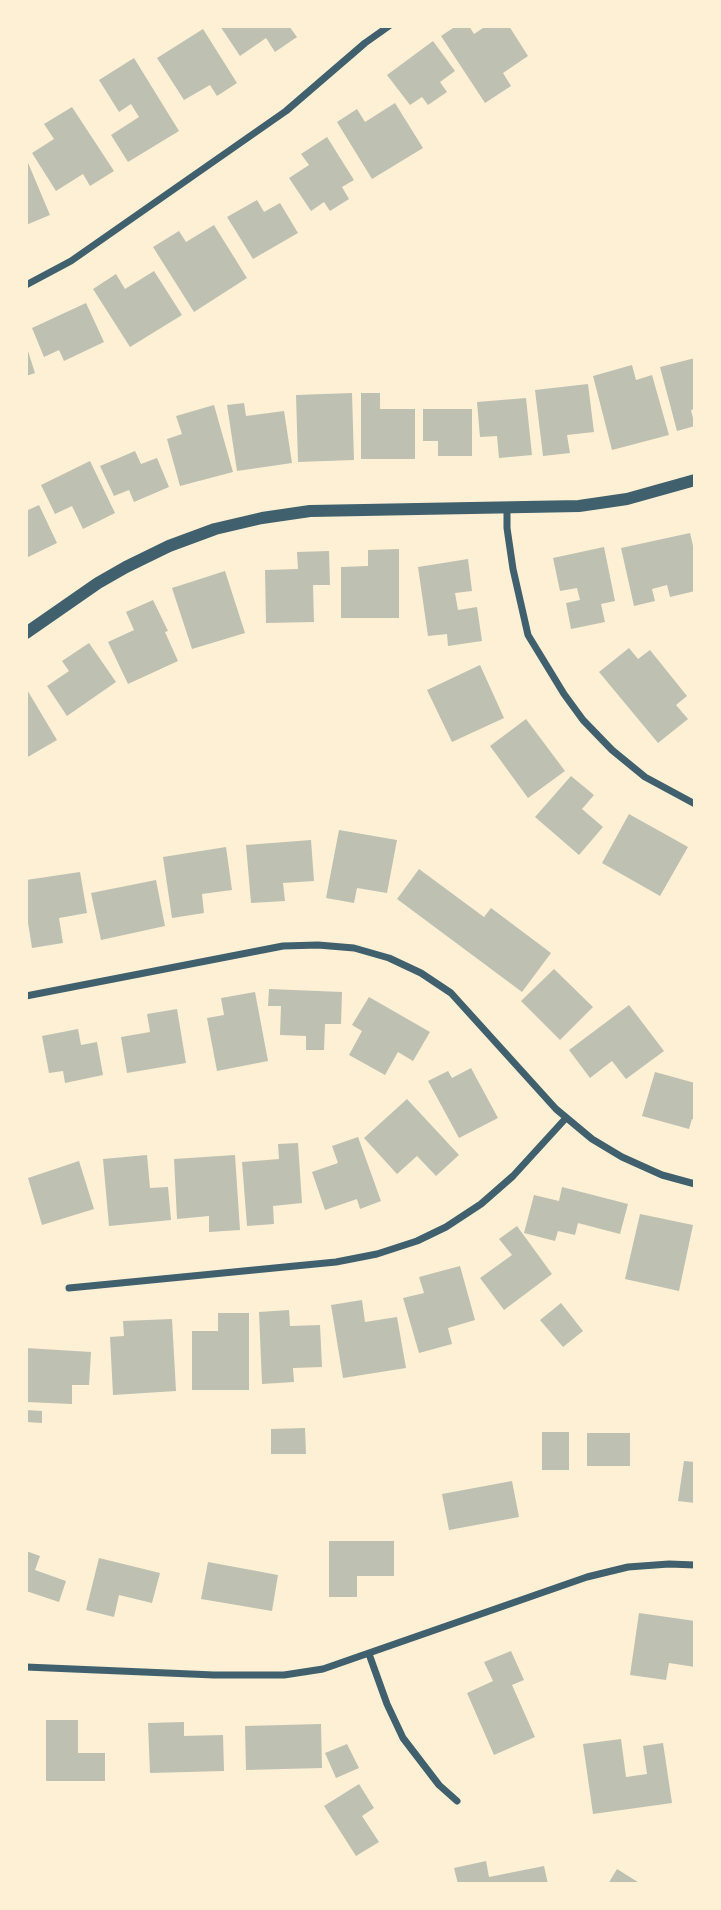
<!DOCTYPE html>
<html>
<head>
<meta charset="utf-8">
<style>
	body { margin:0 }
	#map { position:relative; width:721px; height:1910px; overflow:hidden; background:#fdf0d5; font-family:Commissioner,sans-serif }
	canvas { display:block }
	.frame { position:absolute; inset:0; border:28px solid #fdf0d5; pointer-events:none }
</style>
</head>
<body>
<div id="map">
<canvas width="721" height="1910"></canvas>
<div class="frame"></div>
</div>
<script>
const ctx = document.querySelector('canvas').getContext('2d');
ctx.lineJoin = 'round';
function fillPath(path, color) { ctx.fillStyle = color; ctx.fill(path, 'evenodd'); }
const toPath = rows => new Path2D(rows.map(r => 'M' + r).join(''));
function trace(path, color, width, dash) { ctx.strokeStyle = color; ctx.lineWidth = width; ctx.lineCap = dash ? 'butt' : 'round'; ctx.setLineDash(dash || []); ctx.stroke(path); }
const building = toPath([
	[220,26,289,26,297,37,275,52,266,38,240,56],
	[456,26,469,26,474,34,486,26,509,26,528,56,503,73,511,86,485,103,441,36],
	[203,29,237,83,217,96,210,85,184,100,157,58],
	[433,41,455,71,440,82,447,92,428,105,422,97,410,105,387,75],
	[134,58,179,131,128,162,111,135,139,117,131,104,119,112,99,80],
	[395,103,423,148,372,179,337,122,357,109,365,122],
	[72,107,114,171,90,186,83,174,56,191,32,153,54,139,44,124],
	[327,137,354,180,342,187,349,199,330,211,324,202,311,211,289,178,309,165,301,154],
	[26,158,50,215,26,225],
	[257,200,264,212,280,203,298,233,253,259,227,217],
	[214,225,247,278,194,312,153,247,179,231,186,242],
	[154,271,182,315,130,347,93,289,116,274,125,289],
	[86,303,104,342,64,361,59,350,44,357,32,328],
	[27,348,35,373,26,376,26,349],
	[695,358,695,409,691,410,695,426,677,431,660,367],
	[632,365,636,380,652,375,669,435,612,450,593,376],
	[588,384,594,432,567,435,570,453,543,456,535,390],
	[352,393,354,460,298,462,296,395],
	[361,393,380,393,380,409,415,409,415,459,361,459],
	[526,398,532,455,499,458,497,436,480,437,477,402],
	[244,403,246,416,284,411,292,463,237,471,227,405],
	[214,405,233,472,180,486,167,439,182,434,176,416],
	[423,409,472,409,472,456,438,456,438,441,423,441],
	[135,451,141,464,157,458,169,487,134,502,129,490,114,496,100,466],
	[90,461,115,513,83,529,72,506,55,514,41,485],
	[39,505,57,543,26,558,26,511],
	[690,533,695,554,695,591,670,597,667,585,652,589,655,601,634,606,621,548],
	[604,547,615,601,601,604,605,622,571,629,566,603,580,600,577,588,560,591,553,558],
	[399,549,399,618,341,618,341,567,368,566,368,550],
	[329,551,330,585,313,585,314,622,266,623,265,570,298,569,297,552],
	[468,559,472,591,455,593,458,610,477,607,482,641,448,646,447,634,428,636,418,567],
	[225,571,245,633,192,649,172,588],
	[153,600,168,631,165,632,178,661,128,684,108,642,134,630,126,612],
	[89,643,116,682,67,716,47,686,69,671,62,661],
	[629,648,638,659,650,650,687,696,676,705,688,719,658,743,599,672],
	[480,665,504,718,452,742,427,690],
	[26,688,57,740,26,758],
	[526,719,565,771,528,798,490,746],
	[571,776,594,795,582,809,603,827,579,855,535,817],
	[629,814,688,847,660,896,602,863],
	[339,830,397,840,387,893,357,888,354,903,326,898],
	[311,840,314,881,283,883,285,901,251,903,246,845],
	[226,847,232,890,202,894,204,913,172,918,163,857],
	[419,869,484,917,491,908,551,953,522,992,397,899],
	[80,872,87,913,59,918,63,943,32,948,26,910,26,880],
	[156,880,165,926,101,940,91,893],
	[554,969,593,1007,560,1040,521,1001],
	[269,989,342,992,341,1024,325,1024,324,1050,306,1050,306,1036,280,1035,281,1006,268,1006],
	[255,992,268,1061,217,1071,207,1018,224,1015,221,998],
	[369,997,430,1032,413,1061,398,1052,385,1075,349,1055,362,1031,352,1025],
	[629,1005,664,1051,626,1079,612,1061,590,1078,569,1050],
	[177,1009,186,1063,127,1073,121,1037,150,1032,147,1014],
	[78,1029,81,1045,97,1042,103,1075,65,1083,63,1071,49,1073,42,1036],
	[471,1068,498,1118,459,1138,428,1081,448,1071,452,1078],
	[655,1072,695,1083,695,1120,692,1119,689,1129,642,1116],
	[407,1099,459,1155,436,1176,417,1156,397,1174,364,1138],
	[358,1137,381,1201,360,1209,357,1199,325,1210,312,1172,338,1163,332,1146],
	[298,1143,302,1203,273,1206,274,1224,247,1226,242,1162,279,1159,278,1144],
	[147,1155,150,1188,168,1187,171,1220,109,1226,103,1159],
	[235,1155,240,1230,209,1232,209,1216,177,1219,174,1159],
	[79,1161,94,1209,42,1225,28,1178],
	[562,1187,628,1204,620,1234,578,1223,575,1235,558,1231,555,1241,524,1233,534,1195,559,1201],
	[640,1214,693,1225,679,1291,625,1279],
	[517,1226,552,1274,504,1310,480,1278,512,1255,499,1239],
	[460,1266,475,1320,448,1328,452,1344,419,1353,403,1298,424,1293,419,1277],
	[362,1300,365,1322,397,1317,406,1368,343,1378,331,1305],
	[561,1303,583,1331,563,1347,540,1320],
	[289,1310,290,1326,320,1325,322,1367,293,1368,294,1382,262,1384,259,1312],
	[218,1313,249,1313,249,1390,192,1390,192,1331,218,1331],
	[172,1319,176,1391,113,1395,110,1337,124,1336,123,1321],
	[26,1348,91,1352,89,1385,72,1385,72,1404,26,1402],
	[26,1410,42,1411,42,1423,26,1422],
	[305,1428,306,1454,271,1454,271,1429],
	[542,1432,569,1432,569,1470,542,1470],
	[587,1433,630,1433,630,1466,587,1466],
	[684,1461,695,1462,695,1503,678,1501],
	[512,1481,519,1517,449,1530,442,1494],
	[329,1541,394,1541,394,1576,357,1576,357,1597,329,1597],
	[26,1551,40,1556,35,1570,66,1581,59,1602,26,1591],
	[99,1558,160,1573,152,1603,119,1595,114,1617,86,1610],
	[208,1562,278,1575,272,1611,201,1599],
	[639,1613,695,1621,695,1667,669,1663,666,1680,630,1675],
	[511,1651,524,1680,512,1685,535,1737,494,1755,467,1693,493,1681,484,1662],
	[46,1720,78,1720,78,1753,105,1753,105,1781,46,1781],
	[184,1722,184,1736,223,1735,224,1771,150,1773,148,1723],
	[321,1724,322,1768,246,1770,245,1726],
	[621,1739,626,1777,647,1774,643,1746,663,1743,672,1803,593,1814,583,1744],
	[347,1744,359,1768,336,1778,325,1753],
	[359,1784,374,1808,362,1816,379,1842,356,1856,324,1806],
	[486,1861,489,1877,544,1866,548,1884,458,1884,454,1868],
	[617,1869,641,1884,608,1884]
]);
const minor = toPath([
	[26,285,71,261,286,111,365,43,389,26],
	[507,507,507,528,513,569,528,635,564,694,583,720,612,750,645,777,695,804],
	[26,996,283,946,318,945,354,948,389,958,421,973,451,993,556,1109,592,1139,622,1157,662,1175,695,1184],
	[69,1288,336,1262,377,1254,417,1241,446,1227,481,1204,513,1176,566,1118],
	[369,1654,387,1704,403,1738,439,1785,457,1801],
	[26,1667,214,1675,284,1675,323,1669,587,1577,628,1567,669,1564,695,1565]
]);
const tertiary = toPath([
	[26,633,98,583,126,567,169,546,215,529,262,518,310,511,579,506,627,499,695,480]
]);
fillPath(building, '#bec0b2');
trace(minor, '#3f606c', 7);
trace(tertiary, '#3f606c', 12);
</script>
</body>
</html>
